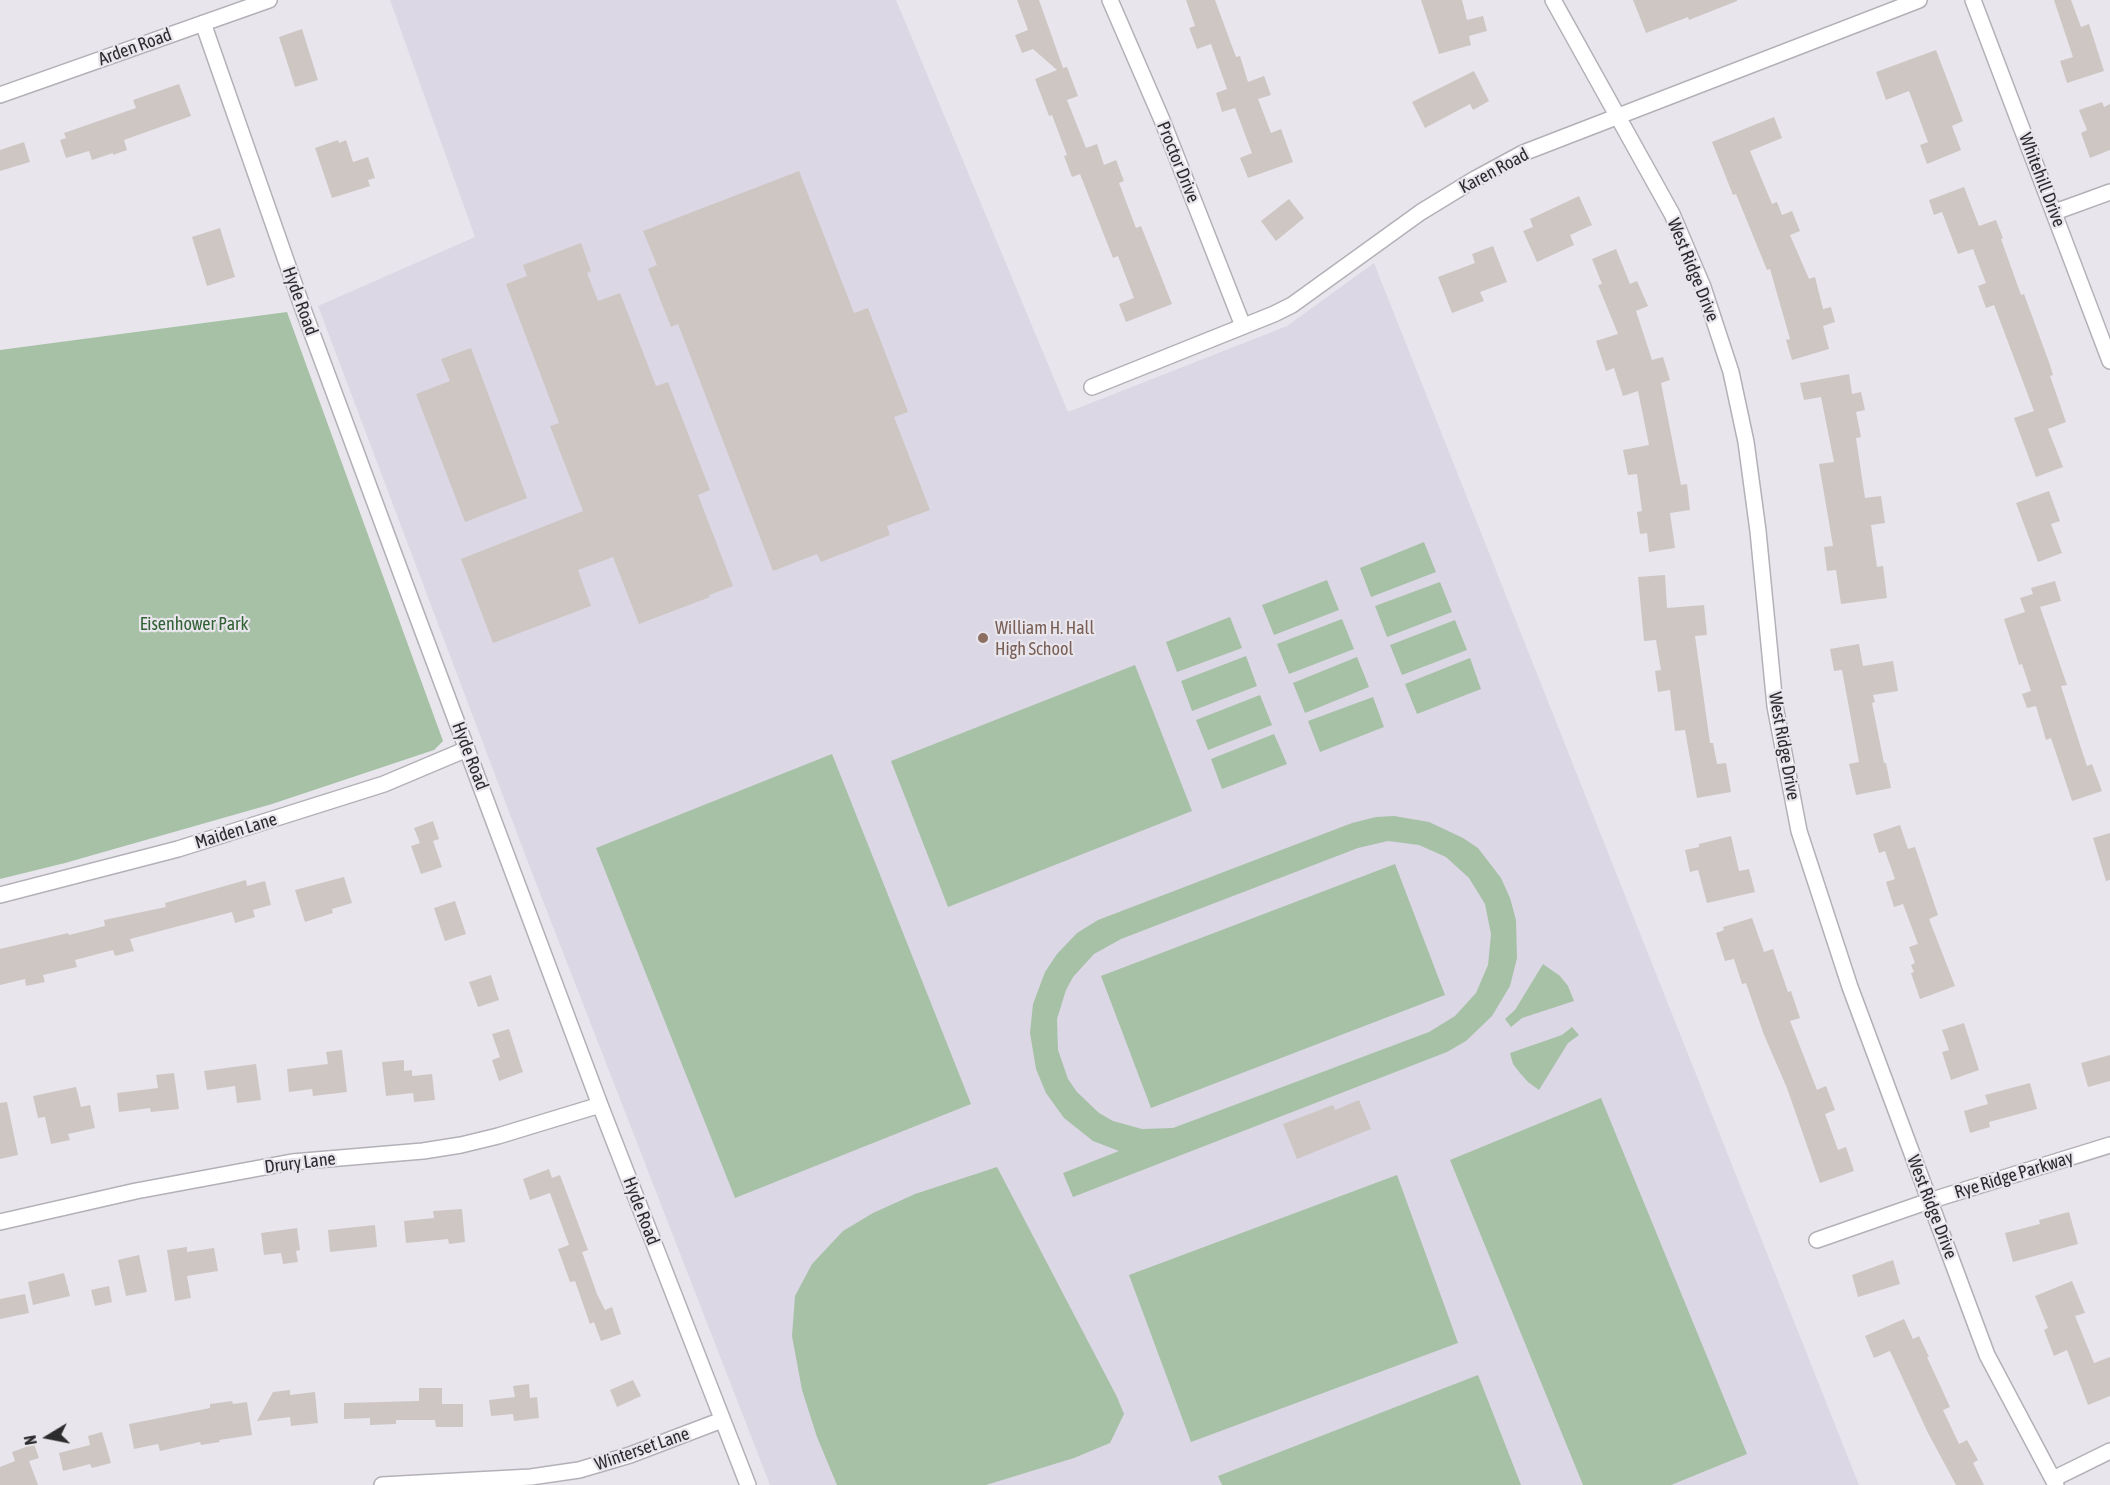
<!DOCTYPE html>
<html>
<head>
<meta charset="utf-8">
<style>
	body { margin:0 }
	#map { position:relative; width:2110px; height:1485px; overflow:hidden; background:#e8e5ec; font-family:"Asap Condensed",sans-serif }
	canvas { display:block }
	.north { position:absolute; left:18px; top:1407px; width:60px; height:60px; -webkit-text-stroke:4px #e8e5ec; paint-order:stroke; rotate:260deg; font-size:16px; font-weight:700; line-height:24px; text-align:center; color:#2c2b2d }
	.north::after { content:''; display:block; margin:auto; width:21px; height:27px; background:#2c2b2d; clip-path:polygon(50% 0,100% 100%,50% 72%,0 100%) }
</style>
</head>
<body>
<div id="map">
<canvas width="2110" height="1485"></canvas>
<div class="north">N</div>
</div>
<script>
const ctx = document.querySelector('canvas').getContext('2d');
ctx.lineJoin = 'round';
function fillPath(path, color) { ctx.fillStyle = color; ctx.fill(path, 'evenodd'); }
const toPath = rows => new Path2D(rows.map(r => 'M' + r).join(''));
function trace(path, color, width, dash) { ctx.strokeStyle = color; ctx.lineWidth = width; ctx.lineCap = dash ? 'butt' : 'round'; ctx.setLineDash(dash || []); ctx.stroke(path); }
function label(font, color, halo, rows, align = 'center') {
  ctx.font = font + ' "Asap Condensed",sans-serif'; ctx.lineWidth = 4.5; ctx.setLineDash([]); ctx.textBaseline = 'middle'; ctx.strokeStyle = halo; ctx.fillStyle = color; for (const [text, x, y, turn = 0] of rows) {
    ctx.save(); ctx.translate(x, y); ctx.rotate((+turn || 0) * Math.PI / 180); ctx.textAlign = isNaN(turn) ? turn : align; if (halo) ctx.strokeText(text, 0, 0); ctx.fillText(text, 0, 0); ctx.restore();
  }
}
const built = toPath([
	[390,0,896,0,1068,412,1287,326,1374,263,1859,1485,770,1485,529,865,318,306,475,237]
]);
const green = toPath([
	[287,312,443,741,434,750,272,804,65,863,0,879,0,350],
	[1424,542,1436,572,1371,597,1360,568],
	[1327,580,1339,610,1274,635,1262,605],
	[1440,582,1452,612,1387,637,1375,606],
	[1230,617,1242,648,1177,672,1166,642],
	[1342,619,1354,649,1289,674,1277,644],
	[1455,620,1467,650,1402,675,1390,645],
	[1246,656,1257,686,1192,711,1181,681],
	[1357,657,1369,687,1305,713,1293,683],
	[1470,658,1481,689,1417,714,1405,684],
	[1135,665,1192,811,948,907,891,761],
	[1260,695,1272,725,1208,750,1196,720],
	[1373,697,1384,727,1320,752,1308,721],
	[1274,734,1287,764,1222,789,1211,759],
	[832,754,971,1104,735,1198,596,848],
	[1394,816,1429,822,1463,838,1478,848,1501,878,1510,898,1516,920,1517,958,1510,986,1492,1016,1466,1041,1447,1052,1073,1197,1063,1173,1119,1151,1093,1141,1064,1118,1046,1093,1036,1069,1030,1033,1033,1004,1045,972,1057,954,1077,933,1098,920,1352,823,1376,817],
	[1388,841,1419,845,1446,857,1469,878,1485,904,1491,934,1488,965,1476,993,1455,1016,1429,1032,1173,1128,1142,1129,1113,1121,1099,1113,1077,1092,1068,1079,1058,1050,1057,1019,1066,990,1073,977,1094,954,1121,939,1358,848],
	[1395,864,1445,995,1151,1108,1101,976],
	[1543,964,1560,976,1568,986,1574,1001,1522,1018,1511,1027,1505,1019,1515,1010],
	[1572,1027,1579,1035,1568,1043,1539,1090,1528,1082,1520,1073,1513,1064,1510,1053,1562,1035],
	[1601,1098,1747,1454,1671,1485,1583,1485,1450,1160],
	[997,1167,1117,1397,1124,1414,1110,1443,1074,1458,986,1485,837,1485,817,1437,802,1390,792,1336,795,1296,812,1264,843,1231,873,1213,915,1194],
	[1397,1175,1458,1343,1191,1442,1129,1275],
	[1478,1375,1521,1485,1222,1485,1218,1476]
]);
const building = toPath([
	[1017,0,1039,0,1063,68,1067,67,1078,96,1067,100,1086,148,1097,144,1104,165,1116,160,1124,181,1119,183,1136,228,1141,226,1172,304,1126,322,1119,304,1134,298,1118,256,1113,258,1080,174,1072,177,1064,156,1067,155,1052,115,1049,116,1035,79,1057,70,1033,49,1022,53,1015,35,1028,30],
	[1186,0,1215,0,1236,57,1240,56,1248,82,1264,76,1271,95,1258,99,1271,133,1281,129,1293,162,1248,178,1240,158,1252,153,1235,108,1222,112,1216,93,1227,89,1211,44,1197,49,1189,28,1195,26],
	[1421,0,1462,0,1467,20,1483,16,1487,31,1469,36,1471,45,1439,54],
	[1633,0,1737,0,1737,1,1689,20,1688,17,1646,33],
	[2054,0,2071,0,2081,27,2089,24,2104,71,2067,83,2060,61,2073,57],
	[302,29,318,80,295,87,279,37],
	[1936,50,1963,121,1952,126,1961,150,1927,164,1920,145,1928,142,1909,91,1886,100,1876,72],
	[1474,71,1489,101,1473,110,1470,104,1425,128,1412,102],
	[179,84,191,116,124,140,127,150,113,155,113,153,92,160,89,151,66,158,60,140,66,138,64,133,136,108,133,100],
	[2102,102,2104,107,2110,104,2110,150,2090,158,2081,133,2087,130,2079,110],
	[1774,117,1782,138,1750,151,1772,204,1777,202,1782,215,1792,211,1800,231,1790,235,1809,279,1815,277,1823,309,1831,307,1835,322,1823,326,1829,349,1792,360,1786,340,1790,339,1770,269,1767,270,1736,194,1733,195,1712,142],
	[338,140,339,143,346,140,353,162,368,157,375,178,368,180,370,186,332,198,315,148],
	[24,142,30,162,0,171,0,150],
	[799,171,854,313,868,308,908,412,894,417,930,510,887,526,890,535,821,562,817,554,773,571,678,324,671,327,648,269,657,265,643,231],
	[1964,187,1979,226,1996,220,2003,238,2001,239,2021,295,2024,294,2050,365,2053,375,2050,376,2066,422,2048,429,2063,467,2036,477,2014,418,2034,411,1994,305,1986,308,1978,286,1986,283,1973,249,1958,254,1942,212,1934,215,1929,200],
	[1579,196,1592,225,1570,235,1574,245,1537,262,1523,231,1533,227,1530,219],
	[1289,199,1304,218,1276,241,1261,221],
	[220,228,235,277,207,286,192,237],
	[581,243,591,271,587,273,598,301,620,293,656,386,668,382,710,490,698,495,733,586,709,595,710,597,639,624,613,557,578,570,591,606,493,643,461,559,583,511,550,426,559,423,506,284,527,276,523,265],
	[1493,246,1507,282,1480,292,1484,301,1452,313,1438,277,1475,263,1472,254],
	[1616,249,1630,284,1637,281,1648,306,1636,311,1652,360,1663,357,1670,380,1661,383,1681,485,1687,484,1690,510,1670,513,1675,548,1649,552,1647,533,1640,534,1637,512,1642,511,1637,474,1628,475,1623,450,1649,445,1638,391,1623,396,1614,368,1606,371,1596,341,1618,334,1598,285,1602,284,1592,259],
	[471,348,527,498,465,522,416,394,450,381,441,359],
	[1849,374,1852,394,1861,392,1865,410,1856,412,1861,437,1856,438,1865,498,1881,496,1885,523,1871,525,1877,567,1883,566,1887,598,1841,604,1836,570,1827,571,1824,547,1833,546,1819,464,1834,462,1821,397,1804,400,1800,383],
	[2049,491,2060,521,2051,524,2062,553,2038,562,2016,503],
	[1665,575,1667,608,1704,605,1707,635,1695,636,1710,743,1713,743,1717,764,1726,763,1731,792,1697,798,1685,730,1675,731,1670,690,1658,692,1655,671,1661,670,1656,640,1644,641,1638,577],
	[2055,581,2061,601,2040,607,2067,685,2061,686,2081,748,2087,766,2092,764,2102,791,2072,801,2051,738,2046,740,2036,706,2027,708,2022,694,2031,691,2022,664,2019,665,2004,619,2025,612,2020,598,2033,594,2031,588],
	[1859,644,1863,666,1893,661,1898,691,1873,695,1875,702,1872,703,1884,763,1886,763,1891,788,1856,795,1849,764,1859,762,1842,670,1834,671,1830,649],
	[433,821,439,839,433,841,442,867,421,874,411,846,420,843,414,828],
	[1900,825,1908,849,1915,847,1938,915,1929,919,1955,986,1920,999,1911,973,1914,972,1911,965,1915,963,1909,947,1918,944,1903,904,1894,907,1886,882,1895,879,1885,851,1879,853,1873,834],
	[2110,833,2110,880,2106,881,2093,838],
	[1731,836,1739,871,1749,869,1755,892,1707,903,1698,870,1690,872,1685,850,1699,847,1699,844],
	[344,877,352,903,332,909,333,913,305,922,295,890],
	[246,880,247,886,265,881,271,905,253,910,255,917,235,923,232,912,130,939,134,951,115,956,113,950,75,960,77,967,43,975,45,982,26,986,25,979,0,985,0,949,68,933,69,935,105,926,104,920,166,907,165,903],
	[455,901,466,934,445,941,434,908],
	[1752,918,1764,952,1773,949,1788,992,1791,991,1800,1018,1790,1021,1817,1090,1826,1086,1835,1110,1825,1114,1838,1150,1846,1147,1854,1171,1820,1183,1787,1088,1764,1035,1746,983,1742,984,1734,959,1725,961,1716,933,1724,930,1723,927],
	[491,975,499,1000,478,1007,469,982],
	[1964,1023,1979,1070,1951,1080,1942,1052,1949,1050,1942,1030],
	[509,1029,523,1072,499,1081,492,1060,500,1057,492,1034],
	[342,1050,347,1092,313,1096,312,1089,289,1092,287,1069,328,1064,326,1052],
	[2110,1055,2110,1081,2088,1087,2081,1063],
	[404,1060,404,1071,412,1070,412,1076,432,1074,435,1100,414,1102,413,1093,386,1096,382,1062],
	[256,1064,261,1100,237,1103,235,1086,207,1090,204,1071],
	[174,1073,179,1109,151,1112,150,1108,119,1112,117,1093,158,1088,156,1075],
	[2030,1083,2037,1109,1989,1122,1990,1127,1970,1133,1964,1111,1988,1104,1985,1095],
	[76,1087,81,1107,90,1105,95,1128,68,1134,70,1140,51,1144,45,1117,38,1118,33,1096],
	[1359,1100,1371,1129,1297,1159,1283,1124,1333,1105,1335,1110],
	[7,1102,18,1155,0,1159,0,1103],
	[549,1169,552,1178,560,1175,588,1250,582,1252,597,1294,605,1310,612,1307,621,1334,601,1341,594,1322,590,1324,575,1281,570,1282,558,1249,569,1245,550,1193,530,1200,523,1179],
	[462,1209,465,1242,449,1244,448,1239,406,1243,404,1221,434,1218,433,1211],
	[2069,1212,2078,1244,2013,1262,2005,1233,2040,1224,2039,1220],
	[375,1225,377,1247,330,1252,328,1230],
	[297,1228,300,1250,296,1251,298,1262,283,1264,281,1253,264,1255,261,1233],
	[187,1247,187,1252,214,1248,218,1271,187,1276,191,1298,175,1301,167,1250],
	[139,1255,147,1292,126,1296,118,1260],
	[1893,1260,1900,1284,1858,1297,1852,1275],
	[64,1273,70,1296,33,1305,28,1282],
	[2072,1281,2085,1313,2075,1316,2094,1363,2110,1357,2110,1396,2088,1405,2067,1350,2054,1356,2044,1330,2048,1328,2035,1296],
	[109,1286,112,1302,95,1306,91,1290],
	[25,1294,29,1313,0,1319,0,1299],
	[1904,1319,1913,1339,1919,1336,1929,1357,1927,1357,1950,1407,1943,1410,1959,1444,1967,1440,1978,1460,1973,1463,1984,1485,1956,1485,1928,1433,1890,1351,1874,1358,1865,1336],
	[633,1380,641,1396,617,1407,610,1390],
	[529,1384,530,1398,537,1397,539,1418,514,1421,513,1414,491,1416,489,1400,515,1397,513,1386],
	[419,1388,442,1388,442,1404,463,1404,463,1427,436,1427,435,1420,396,1420,396,1424,370,1425,370,1418,344,1419,344,1403,419,1401],
	[290,1390,290,1395,315,1392,318,1423,291,1426,290,1417,257,1421,273,1392],
	[232,1401,233,1404,247,1402,252,1435,219,1440,220,1442,201,1445,200,1442,160,1451,158,1444,134,1449,129,1424,210,1408,210,1404],
	[102,1432,111,1463,92,1468,90,1464,63,1471,59,1453,90,1445,88,1436],
	[34,1444,39,1458,29,1461,38,1485,0,1485,0,1467,15,1461,12,1452]
]);
const street = toPath([
	[1110,0,1162,120,1243,326],
	[1553,0,1672,214,1703,287,1731,372,1746,442,1758,531,1775,706,1799,831,1850,987,1987,1355,2056,1485],
	[1973,0,2110,361],
	[203,23,303,309,414,608,600,1105,748,1485],
	[0,95,269,0],
	[2055,212,2110,192],
	[1092,387,1274,314,1292,305,1421,212,1475,179,1523,153,1919,0],
	[0,895,178,849,384,784,467,749],
	[0,1222,136,1191,292,1162,423,1151,461,1145,498,1136,600,1105],
	[1817,1240,1929,1201,2110,1145],
	[2053,1479,2110,1451],
	[382,1485,531,1477,579,1470,630,1455,722,1420]
]);
const markers = [
	[983,638,6,"#8d6e63"]
];
const streetNames = [
	["Arden Road",135,47,-20],
	["Proctor Drive",1178,162,68],
	["Karen Road",1494,171,-28],
	["Whitehill Drive",2042,180,69],
	["West Ridge Drive",1693,270,68],
	["Hyde Road",300,301,70],
	["West Ridge Drive",1784,746,80],
	["Hyde Road",470,756,69],
	["Maiden Lane",236,831,-17],
	["Drury Lane",300,1163,-7],
	["Rye Ridge Parkway",2014,1175,-17],
	["West Ridge Drive",1932,1207,69],
	["Hyde Road",641,1211,69],
	["Winterset Lane",642,1449,-19]
];
const parkNames = [
	["Eisenhower Park",194,624]
];
const educationNames = [
	["William H. Hall",995,628],
	["High School",995,649]
];
fillPath(built, '#dcd7e5');
fillPath(green, '#a6c1a6');
fillPath(building, '#cec6c3');
trace(street, '#b3b0b7', 18);
trace(street, '#fff', 15);
for (const [x, y, r, color] of markers) { const dot = new Path2D(); dot.arc(x, y, r, 0, 2 * Math.PI); ctx.fillStyle = color; ctx.fill(dot); trace(dot, '#e8e5ec', 2); }
label('18px', '#2c2b2d', '#e8e5ec', streetNames);
label('18px', '#316234', '#e8e5ec', parkNames);
label('18px', '#785e54', '#e8e5ec', educationNames, 'left');
</script>
</body>
</html>
